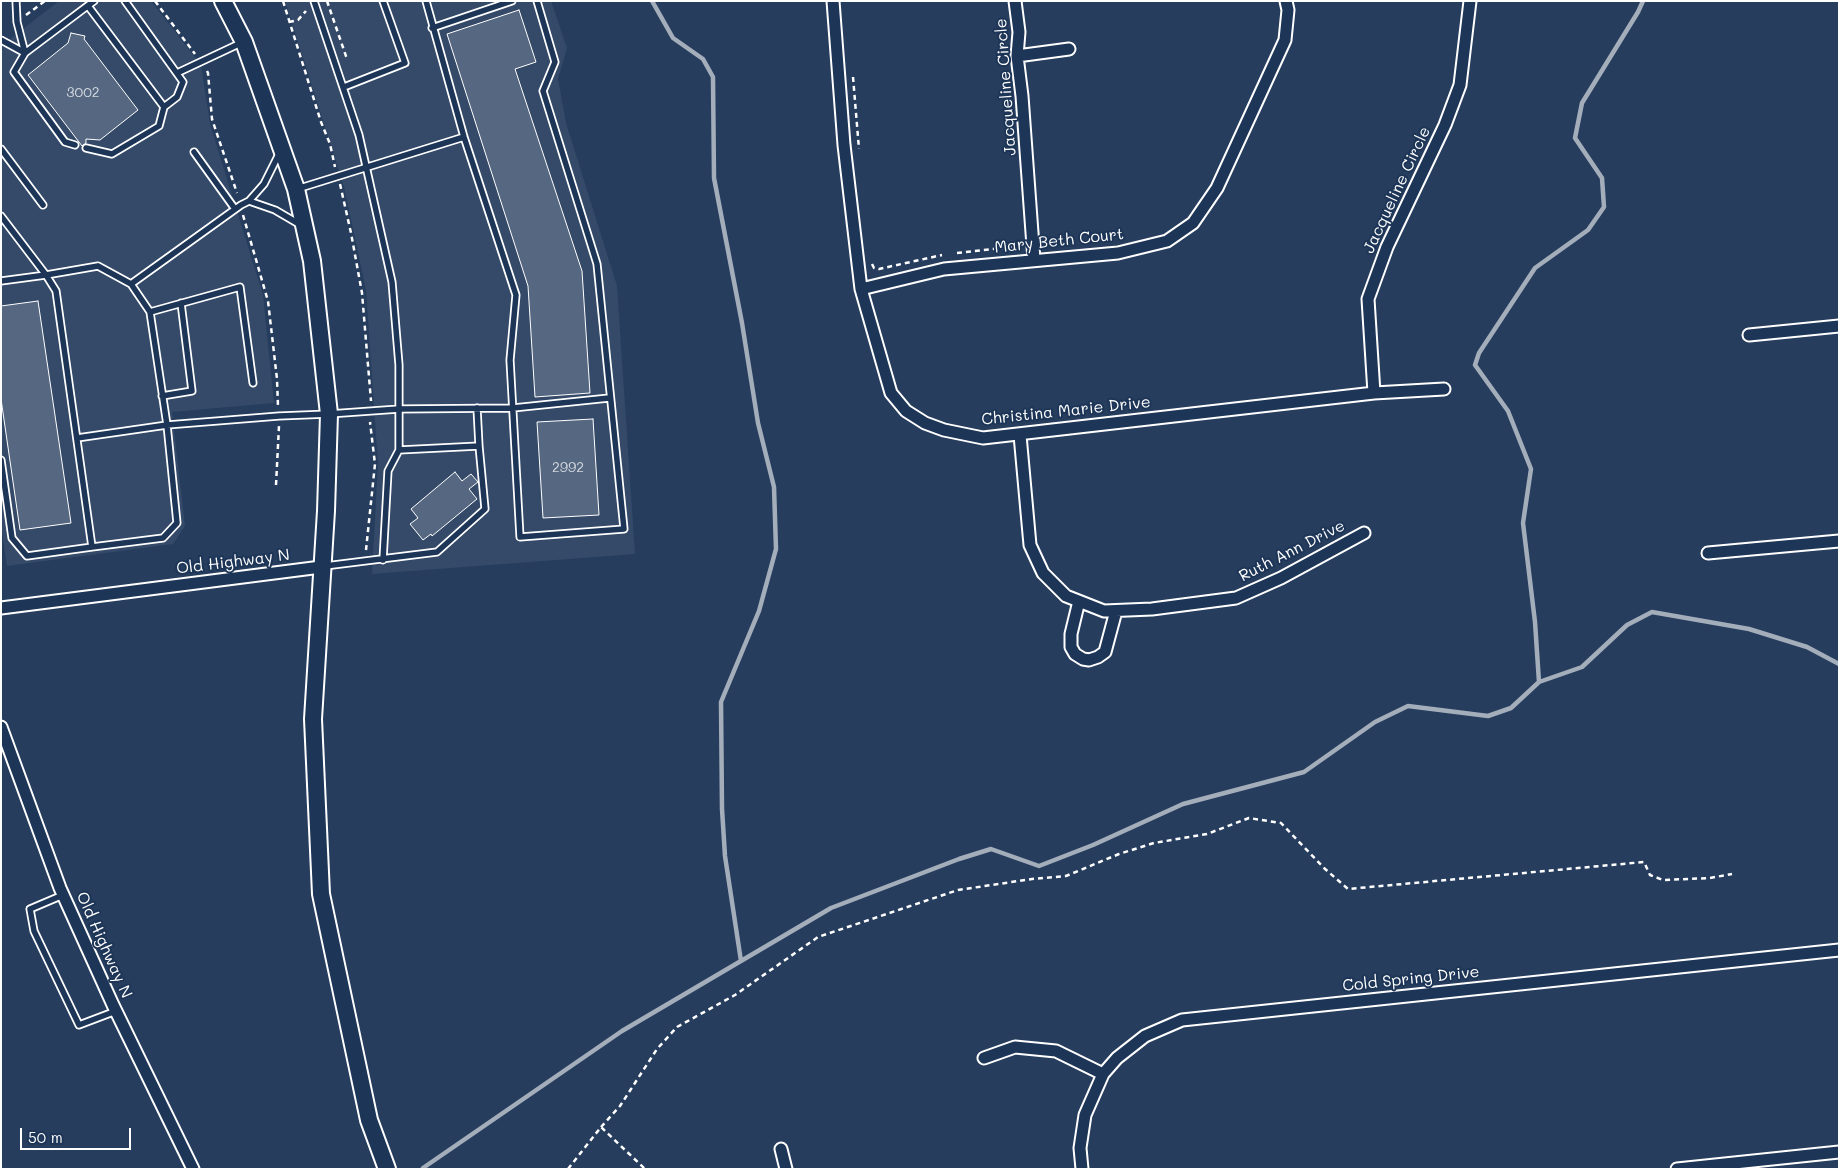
<!DOCTYPE html>
<html>
<head>
<meta charset="utf-8">
<style>
	body { margin:0 }
	#map { position:relative; width:1840px; height:1170px; overflow:hidden; background:#263d5e; font-family:Mali,sans-serif }
	canvas { display:block }
	.frame { position:absolute; inset:0; border:2px solid #fff; pointer-events:none }
	.scale { position:absolute; left:20px; top:1128px; width:111px; height:22px; box-sizing:border-box; border:2px solid #fff; border-top:0; padding-left:6px; font-size:15px; line-height:18px; white-space:nowrap; color:#fff; -webkit-text-stroke:4px #1d3557; paint-order:stroke }
</style>
</head>
<body>
<div id="map">
<canvas width="1840" height="1170"></canvas>
<div class="frame"></div>
<div class="scale">50 m</div>
</div>
<script>
const ctx = document.querySelector('canvas').getContext('2d');
ctx.lineJoin = 'round';
function fillPath(path, color) { ctx.fillStyle = color; ctx.fill(path, 'evenodd'); }
const toPath = rows => new Path2D(rows.map(r => 'M' + r).join(''));
function trace(path, color, width, dash) { ctx.strokeStyle = color; ctx.lineWidth = width; ctx.lineCap = dash ? 'butt' : 'round'; ctx.setLineDash(dash || []); ctx.stroke(path); }
function label(font, color, halo, rows, align = 'center') {
  ctx.font = font + ' Mali,sans-serif'; ctx.lineWidth = 4; ctx.setLineDash([]); ctx.textBaseline = 'middle'; ctx.strokeStyle = halo; ctx.fillStyle = color; for (const [text, x, y, turn = 0] of rows) {
    ctx.save(); ctx.translate(x, y); ctx.rotate((+turn || 0) * Math.PI / 180); ctx.textAlign = isNaN(turn) ? turn : align; if (halo) ctx.strokeText(text, 0, 0); ctx.fillText(text, 0, 0); ctx.restore();
  }
}
const built = toPath([
	[59,1,151,1,201,65,210,124,263,295,274,403,172,412,185,526,173,544,7,566,1,526,1,46],
	[285,1,551,1,567,48,558,79,566,123,617,286,635,554,372,574,378,464,366,290,344,187]
]);
const stream = toPath([
	[652,1,673,38,703,59,713,77,714,178,742,323,758,423,774,487,776,549,759,611,721,702,722,809,725,856,741,961],
	[1539,682,1535,622,1523,523,1531,469,1508,411,1475,365,1479,353,1535,268,1588,230,1604,207,1602,178,1575,138,1582,103,1638,12,1643,1],
	[423,1168,622,1031,831,908,959,859,991,849,1039,866,1093,845,1183,804,1304,772,1375,722,1408,706,1488,716,1511,708,1539,682,1582,667,1627,625,1652,612,1749,629,1807,647,1839,664]
]);
const building = toPath([
	[519,10,536,62,515,69,582,271,590,393,535,397,528,286,447,34,519,10],
	[71,33,85,36,84,39,138,110,100,140,86,139,86,143,82,146,28,75,68,43,71,33],
	[38,301,71,523,20,530,1,399,1,306,38,301],
	[593,419,599,515,543,518,537,422,593,419],
	[455,472,462,481,471,474,478,482,469,489,477,499,432,536,431,534,423,540,410,524,418,518,411,509,455,472]
]);
const path = toPath([
	[155,1,195,54],
	[283,1,321,122,330,144,335,167],
	[327,1,347,59],
	[26,15,45,1],
	[289,22,298,20,306,11],
	[207,71,208,73,212,119,237,193],
	[853,77,859,149],
	[340,184,351,233,362,293,371,401],
	[243,215,268,301,277,379,278,406],
	[957,253,1021,246],
	[872,264,874,268,879,269,942,255],
	[276,485,279,426],
	[366,550,375,464,370,422],
	[601,1127,620,1106,657,1049,677,1027,735,995,818,937,958,890,1032,879,1066,876,1119,854,1154,843,1207,834,1249,818,1281,823,1324,868,1348,889,1644,862,1650,875,1663,880,1710,878,1732,874],
	[568,1169,601,1127,645,1169]
]);
const lane = toPath([
	[16,1,17,22,25,53],
	[314,1,359,135,392,282,399,365,399,450,388,471,383,560],
	[426,1,464,137,516,295,510,360,520,537,624,529,597,264,543,91,555,62,537,1],
	[88,6,164,107,177,97,183,82,125,1],
	[432,28,512,1],
	[1,40,25,53],
	[177,73,243,42],
	[344,87,405,63,383,1],
	[75,145,65,142,14,72,25,53,94,1],
	[86,148,112,154,159,126,164,107],
	[1,149,43,205],
	[194,152,235,209],
	[297,189,464,137],
	[249,201,275,210,299,224],
	[1,216,46,275,1,281],
	[98,266,131,284,150,312,167,425,177,523,163,538,92,547,56,291,46,275,98,266],
	[131,284,241,205,249,201,264,184,280,152],
	[150,312,240,287,253,383],
	[162,396,192,391,181,303],
	[77,438,167,425,279,416,329,414,399,409,513,408,609,398],
	[399,450,479,446,477,408],
	[1,460,12,538,27,556,92,547],
	[325,566,437,552,485,509,479,446],
	[63,895,30,909,34,931,79,1025,116,1011]
]);
const street = toPath([
	[833,1,844,145,861,289,891,393,906,411,925,423,944,430,983,438,1374,393,1444,389],
	[1015,1,1019,32,1017,56,1022,96,1034,260],
	[1017,56,1069,49],
	[861,289,944,269,1118,253,1167,241,1193,223,1217,188,1285,40,1288,10,1286,1],
	[1749,335,1839,326],
	[1374,393,1368,299,1387,247,1445,125,1460,85,1470,1],
	[1020,435,1030,545,1043,573,1066,596,1104,611,1152,609,1236,598,1281,578,1364,533],
	[1708,553,1839,541],
	[1079,601,1071,634,1071,647,1075,654,1083,659,1089,660,1098,657,1105,652,1116,611],
	[1,608,321,567],
	[1,727,60,888,113,1005,193,1169],
	[984,1058,1015,1047,1056,1051,1103,1074],
	[781,1149,786,1169],
	[1082,1169,1080,1148,1085,1115,1103,1074,1117,1058,1145,1036,1182,1020,1839,950],
	[1677,1169,1839,1152]
]);
const secondary = toPath([
	[223,1,244,42,296,189,312,261,329,414,326,511,313,719,321,894,369,1120,387,1169]
]);
const numberNames = [
	["3002",83,93],
	["2992",568,468]
];
const streetNames = [
	["Jacqueline Circle",1006,87,-94],
	["Jacqueline Circle",1397,190,-65],
	["Mary Beth Court",1059,241,-6],
	["Christina Marie Drive",1066,411,-6],
	["Ruth Ann Drive",1292,551,-27],
	["Old Highway N",233,562,-7],
	["Old Highway N",104,945,66],
	["Cold Spring Drive",1411,979,-6]
];
fillPath(built, '#344a68');
trace(stream, '#a4aebb', 4.5);
fillPath(building, '#556781');
trace(building, '#fff', 1);
trace(lane, '#fff', 9);
trace(street, '#fff', 15);
trace(secondary, '#fff', 20);
trace(path, '#fff', 2.5, [5, 4]);
trace(lane, '#1d3557', 5.5);
trace(street, '#1d3557', 11);
trace(secondary, '#1d3557', 16);
label('14px', '#d4d9e0', null, numberNames);
label('16px', '#fff', '#1d3557', streetNames);
</script>
</body>
</html>
